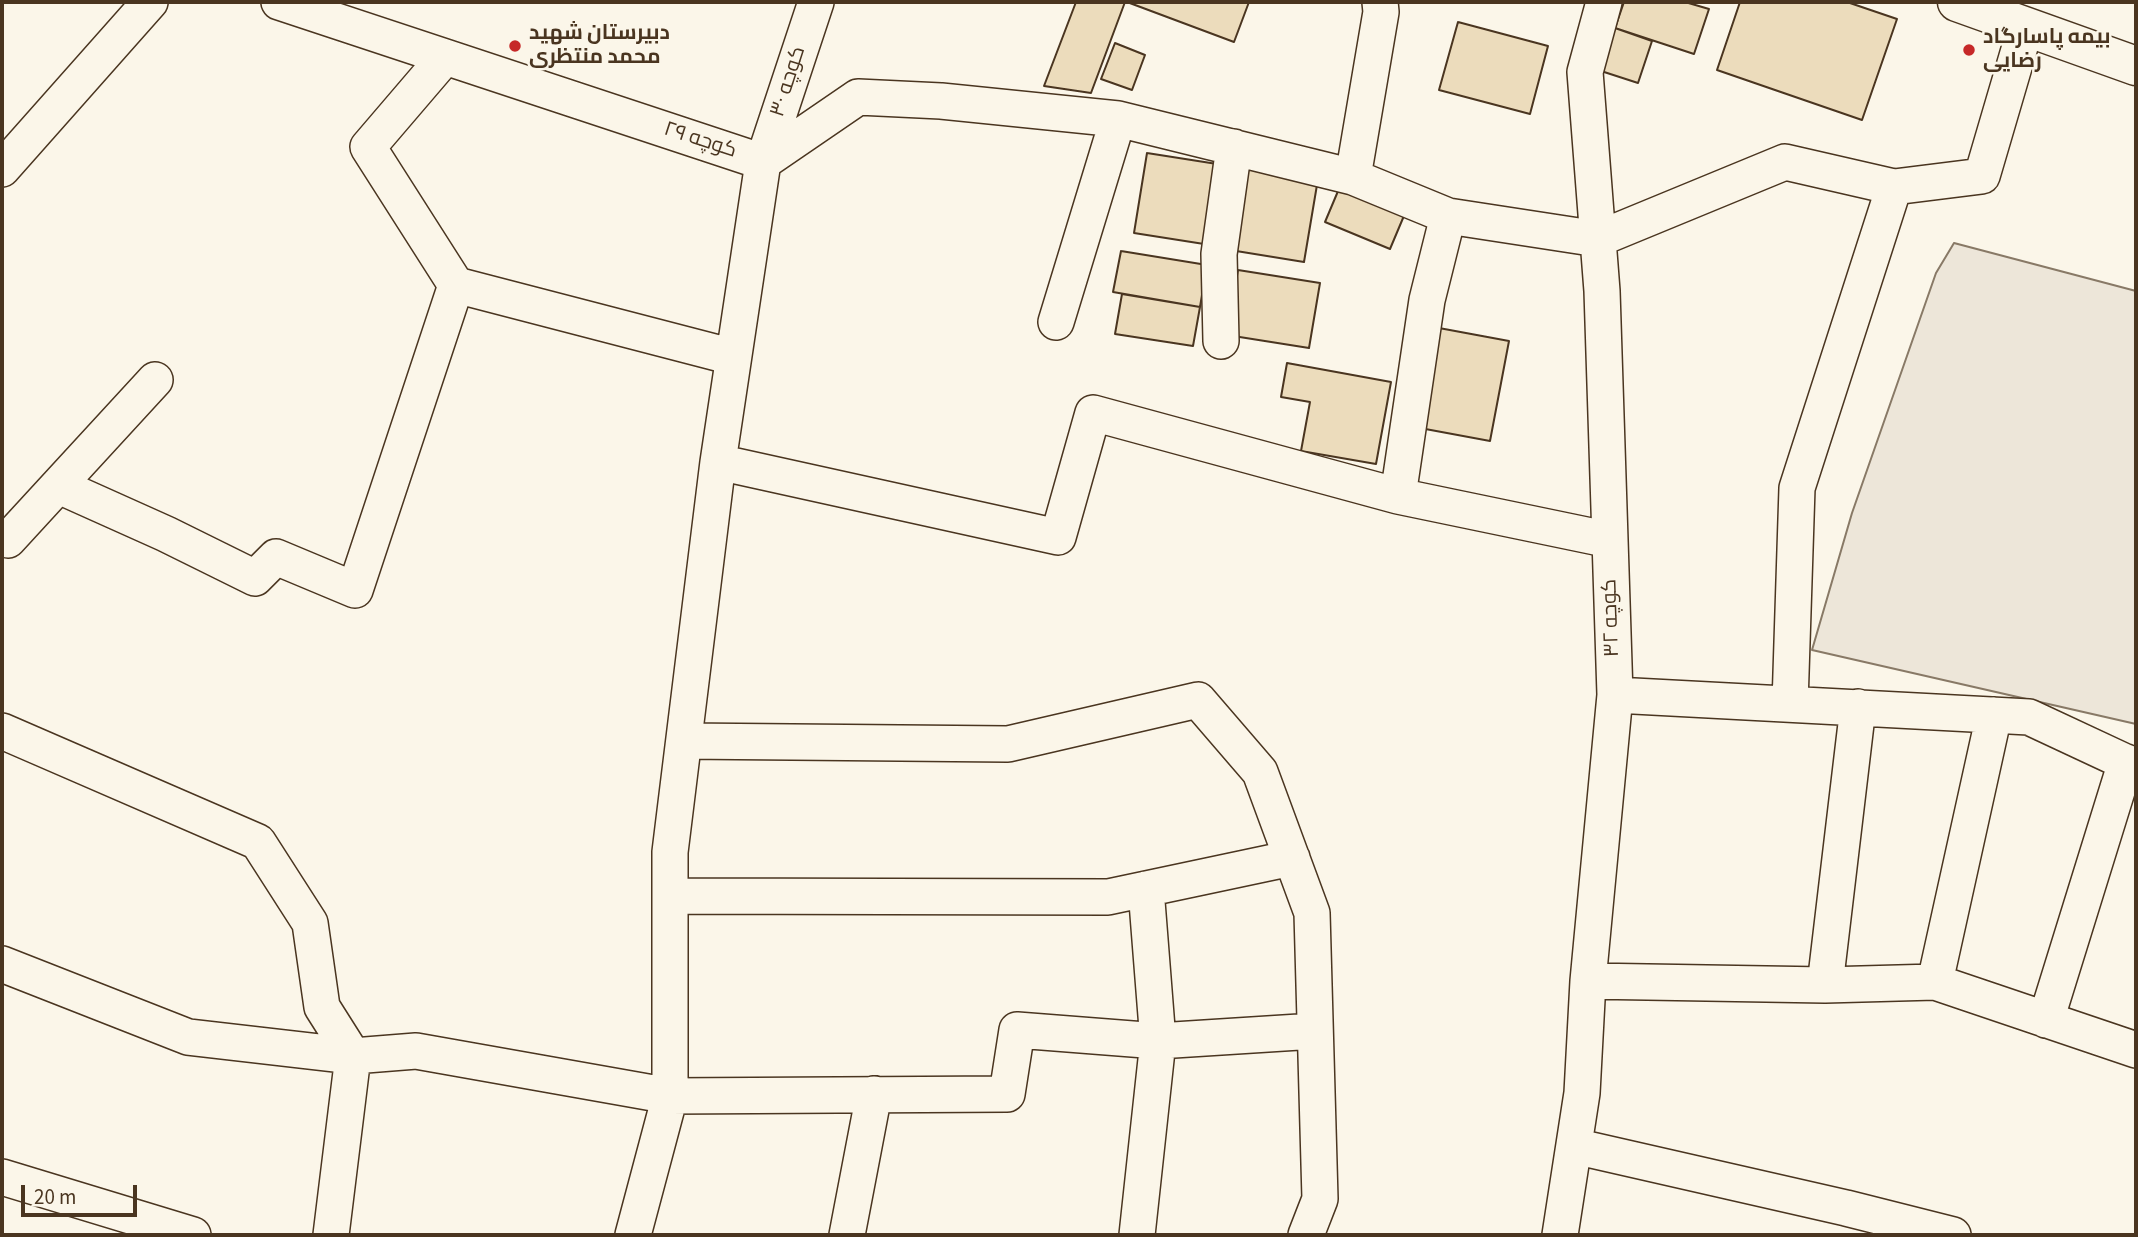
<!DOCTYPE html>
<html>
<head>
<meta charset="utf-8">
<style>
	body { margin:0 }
	#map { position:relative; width:2138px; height:1237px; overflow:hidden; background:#fbf6e9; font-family:"Source Sans 3",sans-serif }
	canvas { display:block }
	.frame { position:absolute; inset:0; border:4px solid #4a3520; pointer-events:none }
	.scale { position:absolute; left:21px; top:1185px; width:116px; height:32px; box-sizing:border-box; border:4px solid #4a3520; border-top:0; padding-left:9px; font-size:21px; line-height:24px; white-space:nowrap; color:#4a3520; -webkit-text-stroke:5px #fbf6e9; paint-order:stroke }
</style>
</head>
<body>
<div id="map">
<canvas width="2138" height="1237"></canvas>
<div class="frame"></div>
<div class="scale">20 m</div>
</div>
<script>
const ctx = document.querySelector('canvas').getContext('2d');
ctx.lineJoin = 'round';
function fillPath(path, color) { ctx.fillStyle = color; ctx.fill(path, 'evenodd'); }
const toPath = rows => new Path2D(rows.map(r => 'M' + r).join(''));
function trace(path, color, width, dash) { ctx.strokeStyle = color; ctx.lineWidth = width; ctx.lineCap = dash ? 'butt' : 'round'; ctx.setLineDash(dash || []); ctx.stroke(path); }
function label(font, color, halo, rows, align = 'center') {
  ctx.font = font + ' "Source Sans 3",Cairo,sans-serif'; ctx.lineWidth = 5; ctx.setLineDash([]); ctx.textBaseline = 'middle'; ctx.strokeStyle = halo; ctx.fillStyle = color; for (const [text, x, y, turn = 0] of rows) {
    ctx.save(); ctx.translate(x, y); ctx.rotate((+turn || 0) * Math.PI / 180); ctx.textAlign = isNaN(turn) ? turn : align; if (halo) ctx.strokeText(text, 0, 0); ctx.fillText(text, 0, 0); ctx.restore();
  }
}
const green = toPath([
	[1954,243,2136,291,2136,724,1812,650,1852,513,1936,273,1954,243]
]);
const building = toPath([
	[1076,2,1125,2,1091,93,1044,86,1076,2],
	[1127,2,1249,2,1234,42,1127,2],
	[1624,2,1685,2,1709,9,1694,54,1615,28,1624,2],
	[1740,2,1847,2,1897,19,1862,120,1717,70,1740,2],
	[1458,22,1548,46,1530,114,1439,90,1458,22],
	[1615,28,1652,41,1638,83,1601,71,1615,28],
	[1115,43,1145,55,1132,90,1101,79,1115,43],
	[1147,153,1217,164,1204,244,1134,233,1147,153],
	[1245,161,1319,173,1304,262,1230,250,1245,161],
	[1341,184,1406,211,1390,249,1325,222,1341,184],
	[1121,251,1207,265,1200,307,1113,292,1121,251],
	[1238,270,1320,283,1309,348,1227,335,1238,270],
	[1122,294,1200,307,1193,346,1115,334,1122,294],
	[1439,328,1509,341,1490,441,1420,428,1439,328],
	[1287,363,1391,382,1376,464,1301,451,1310,402,1281,397,1287,363]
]);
const minor = toPath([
	[279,2,763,162,858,97,941,101,1118,119,1353,177,1448,216,1598,239,1785,162,1894,187,1797,488,1790,704],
	[445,57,368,147,456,285],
	[2,169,150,2],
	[1353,177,1381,12,1380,2],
	[1894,187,1982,176,2026,26],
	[1056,322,1118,119],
	[1221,341,1219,254,1234,147],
	[718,462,1058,537,1093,413,1398,496,1427,300,1448,216],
	[59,486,166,534,255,578,276,557,355,590,456,285,733,357],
	[1398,496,1610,540],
	[8,540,155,380],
	[1615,695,2029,717,2136,767],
	[2,731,258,842,310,923,322,1007,353,1056,331,1235],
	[684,741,1008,744,1198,700,1260,772,1312,913,1320,1199,1306,1235],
	[670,896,1108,897,1292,858],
	[2,964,188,1037,353,1056,416,1051,670,1096,1007,1094,1017,1030,1158,1041,1315,1031],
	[1588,981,1825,985,1935,982,2136,1050],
	[1935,982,1994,715],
	[1825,985,1858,707],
	[2046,1020,2126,762],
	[1574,1146,1846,1208,1953,1235],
	[2,1177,193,1235],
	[633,1235,670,1096,670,852,718,462,763,162,816,2],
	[847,1235,874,1094],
	[1137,1235,1158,1041,1146,889],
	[1560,1235,1582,1093,1588,981,1615,695,1602,291,1585,72,1604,2]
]);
const primary = toPath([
	[1957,2,2136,66]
]);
const markers = [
	[515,46,7,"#c62828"],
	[1969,50,7,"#c62828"]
];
const poiNames = [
	["دبیرستان شهید",529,34],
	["محمد منتظری",529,58],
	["بیمه پاسارگاد",1983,38],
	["رضایی",1983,62]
];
const streetNames = [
	["کوچه ۳۰",789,82,-72],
	["کوچه ۲۹",700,141,18],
	["کوچه ۳۲",1612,618,-92]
];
fillPath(green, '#ede6d9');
trace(green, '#887966', 2);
fillPath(building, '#ecdcbc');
trace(building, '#4a3520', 2);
trace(minor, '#4a3520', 38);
trace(primary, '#4a3520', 41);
trace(minor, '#fbf6e9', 35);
trace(primary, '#fbf6e9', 38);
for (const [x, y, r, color] of markers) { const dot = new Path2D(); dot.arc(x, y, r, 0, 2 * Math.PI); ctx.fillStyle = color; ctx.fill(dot); trace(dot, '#fbf6e9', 2.5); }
label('bold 21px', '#4a3520', '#fbf6e9', poiNames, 'left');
label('21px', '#4a3520', '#fbf6e9', streetNames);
</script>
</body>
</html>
